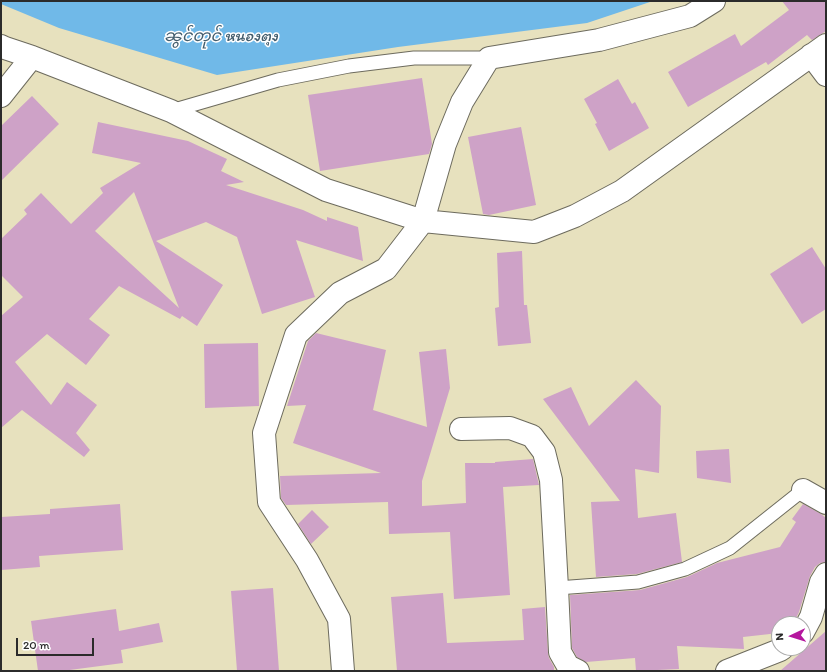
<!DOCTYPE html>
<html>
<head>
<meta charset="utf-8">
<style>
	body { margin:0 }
	#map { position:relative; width:827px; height:672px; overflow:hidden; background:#e7e1be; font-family:Itim,sans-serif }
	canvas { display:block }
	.frame { position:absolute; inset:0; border:2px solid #2b2b2b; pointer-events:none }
	.north { position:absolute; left:771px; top:616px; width:40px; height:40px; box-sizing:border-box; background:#fff; border:1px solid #aaa; border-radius:50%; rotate:266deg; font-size:11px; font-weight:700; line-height:16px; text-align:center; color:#2b2b2b }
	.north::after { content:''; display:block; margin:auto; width:14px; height:18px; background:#b5179e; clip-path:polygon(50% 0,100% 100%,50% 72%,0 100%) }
	.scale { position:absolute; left:16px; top:638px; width:78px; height:18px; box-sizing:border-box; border:2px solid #2b2b2b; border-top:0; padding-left:5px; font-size:12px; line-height:14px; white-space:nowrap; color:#2b2b2b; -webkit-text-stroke:3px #fff; paint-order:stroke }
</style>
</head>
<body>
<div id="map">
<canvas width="827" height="672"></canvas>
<div class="frame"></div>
<div class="north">N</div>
<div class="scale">20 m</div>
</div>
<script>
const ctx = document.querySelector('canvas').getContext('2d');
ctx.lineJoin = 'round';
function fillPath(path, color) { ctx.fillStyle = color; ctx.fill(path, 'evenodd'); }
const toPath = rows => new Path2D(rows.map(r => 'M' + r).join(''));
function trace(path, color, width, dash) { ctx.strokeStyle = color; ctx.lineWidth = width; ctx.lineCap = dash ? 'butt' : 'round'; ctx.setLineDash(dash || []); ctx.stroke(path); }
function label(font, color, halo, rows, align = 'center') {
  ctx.font = font + ' Itim,"Noto Sans Myanmar","Playpen Sans Thai",sans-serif'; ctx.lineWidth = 3; ctx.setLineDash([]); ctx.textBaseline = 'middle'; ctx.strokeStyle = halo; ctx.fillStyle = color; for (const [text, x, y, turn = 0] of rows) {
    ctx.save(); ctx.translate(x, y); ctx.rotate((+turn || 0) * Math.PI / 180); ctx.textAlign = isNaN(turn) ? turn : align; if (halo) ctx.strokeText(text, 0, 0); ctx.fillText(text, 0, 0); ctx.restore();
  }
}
const water = toPath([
	[1,1,653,1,587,23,398,47,217,75,59,28,1,4]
]);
const building = toPath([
	[782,1,826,1,826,31,812,40,807,35,768,65,766,62,688,107,668,72,735,34,741,46,789,10],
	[422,78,432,144,429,154,320,171,308,95],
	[618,79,632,104,635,102,649,128,609,151,595,124,597,123,584,99],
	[32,96,59,124,1,181,1,126],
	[98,122,188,141,227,159,221,171,244,182,226,185,303,210,327,221,327,217,358,227,363,261,296,240,315,297,262,314,237,237,206,222,156,241,223,285,197,326,182,316,180,319,119,286,89,319,110,335,86,365,47,334,15,362,51,405,67,382,97,405,76,433,90,450,84,457,22,410,1,428,1,316,23,297,1,275,1,239,27,214,24,210,41,193,71,224,103,193,100,188,141,163,92,153],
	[134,192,152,239,179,308,95,231],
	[521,127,536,205,489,215,483,214,468,137],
	[812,247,826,269,826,309,802,324,770,274],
	[522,251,524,305,527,305,531,343,498,346,495,308,499,307,497,253],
	[316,333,386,350,373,410,427,427,419,352,446,349,450,388,422,481,422,506,466,503,465,463,495,463,495,462,533,459,539,485,503,487,510,595,454,599,450,532,389,534,388,502,286,505,281,498,280,476,381,473,293,443,306,405,287,406,308,341],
	[258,343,259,406,205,408,204,344],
	[636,380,661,406,659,473,635,469,638,518,676,513,682,562,637,574,596,577,591,502,620,501,543,399,571,387,589,426],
	[729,449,731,483,697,478,696,451],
	[120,504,123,550,39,556,40,567,1,570,1,517,50,514,50,509],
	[803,504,821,514,826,518,826,562,820,563,815,567,810,576,799,612,793,624,779,624,779,633,743,637,744,649,677,646,679,669,636,671,635,658,586,662,577,657,572,648,570,595,640,590,687,577,717,563,780,547,796,522,792,519],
	[312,510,329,527,311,544,298,524],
	[273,588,279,671,237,671,231,591],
	[443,593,447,643,524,640,522,609,545,607,548,653,549,658,554,667,554,671,397,671,391,597],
	[116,609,119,631,159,623,163,642,121,650,123,663,62,671,38,671,31,621],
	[826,631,826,671,780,671]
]);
const service = toPath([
	[171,111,278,80,349,66,414,58,489,58],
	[557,588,638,582,685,569,730,548,803,490]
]);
const minor = toPath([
	[1,46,5,48,32,57,171,111,326,190,423,221,534,232,575,216,622,191,826,45],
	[811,55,826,75],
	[1,96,32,57],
	[461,429,510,428,532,436,544,452,551,480,557,588,560,652,568,666,578,671],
	[803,490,826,503],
	[803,632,811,617,821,582,826,574],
	[343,671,339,619,307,560,269,502,264,433,296,335,340,293,386,269,423,221,445,144,462,102,489,58,599,40,690,16,714,1],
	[727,671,780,650,783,648]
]);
const waterNames = [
	["ၼွင်တုင် หนองตุง",221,37]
];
fillPath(water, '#70b9e8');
fillPath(building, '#cea2c7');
trace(service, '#6d6b5e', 15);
trace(minor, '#6d6b5e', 24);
trace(service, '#fff', 13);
trace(minor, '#fff', 22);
label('italic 16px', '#435d6d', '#fff', waterNames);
</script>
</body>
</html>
